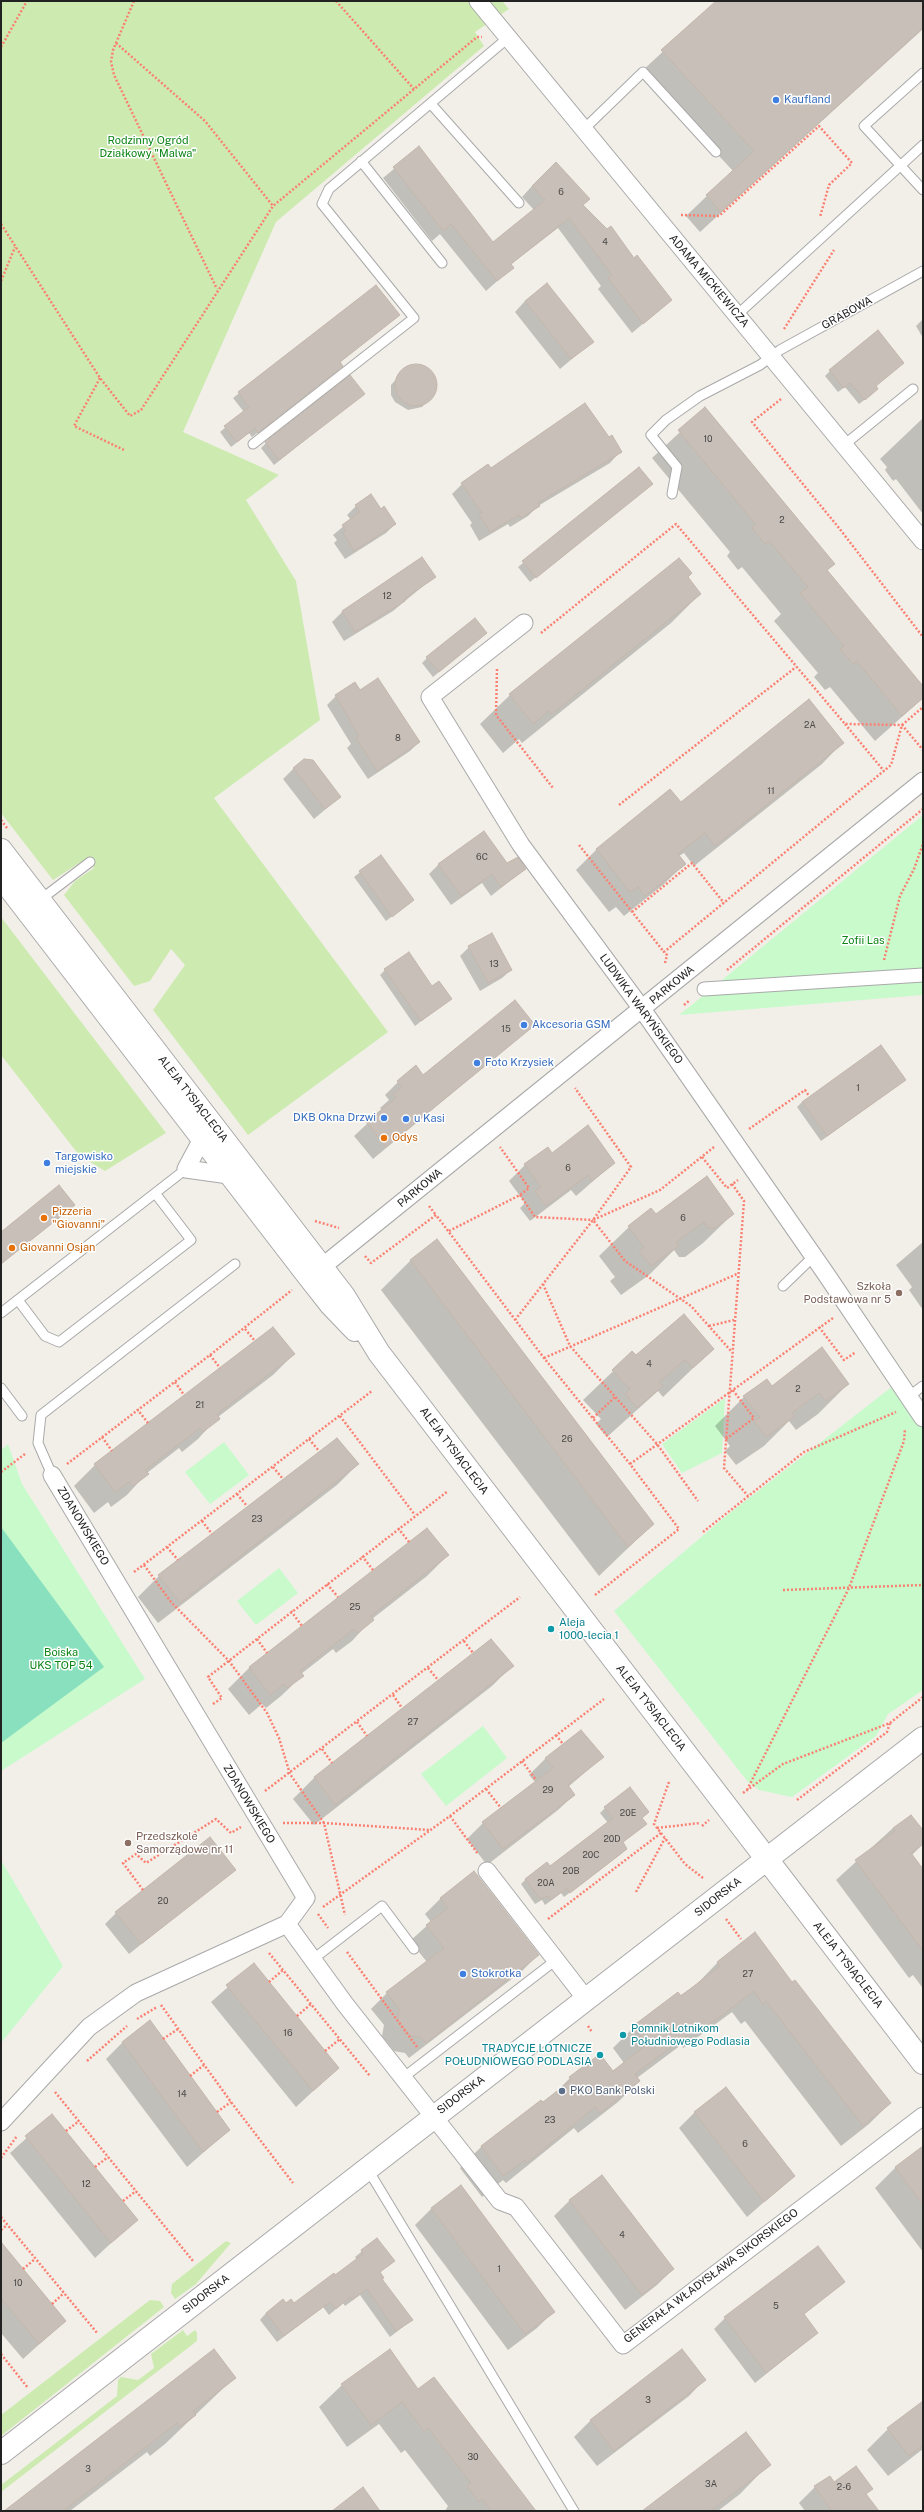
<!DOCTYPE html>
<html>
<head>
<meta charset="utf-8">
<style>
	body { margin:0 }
	#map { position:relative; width:924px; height:2512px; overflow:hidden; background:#f2efe9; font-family:"Public Sans",sans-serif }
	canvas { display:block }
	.frame { position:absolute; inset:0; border:2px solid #222; pointer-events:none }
</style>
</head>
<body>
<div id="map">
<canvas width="924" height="2512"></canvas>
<div class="frame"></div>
</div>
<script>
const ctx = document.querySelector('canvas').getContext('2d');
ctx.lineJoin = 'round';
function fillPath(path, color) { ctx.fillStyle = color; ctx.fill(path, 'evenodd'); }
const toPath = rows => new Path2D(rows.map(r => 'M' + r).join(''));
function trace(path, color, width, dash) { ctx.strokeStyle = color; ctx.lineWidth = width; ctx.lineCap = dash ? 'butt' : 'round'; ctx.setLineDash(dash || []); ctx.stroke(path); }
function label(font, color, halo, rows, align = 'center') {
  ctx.font = font + ' "Public Sans",sans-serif'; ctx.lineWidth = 3; ctx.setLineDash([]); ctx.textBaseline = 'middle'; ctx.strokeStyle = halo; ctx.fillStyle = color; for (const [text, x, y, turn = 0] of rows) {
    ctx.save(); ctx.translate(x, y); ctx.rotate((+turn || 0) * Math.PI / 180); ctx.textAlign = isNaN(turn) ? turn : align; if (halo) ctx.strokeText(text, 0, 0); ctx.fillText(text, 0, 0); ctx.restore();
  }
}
const grass = toPath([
	[1,1,502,1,509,9,475,32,484,46,276,222,183,432,279,475,246,500,296,581,320,720,214,798,388,1032,248,1135,153,1010,185,965,171,949,150,981,134,986,64,895,75,881,94,868,87,858,53,880,1,813],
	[1,917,166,1133,105,1171,79,1155,1,1055],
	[226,2241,231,2243,196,2284,175,2299,171,2293,172,2284],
	[150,2300,160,2301,164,2307,1,2436,1,2415],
	[183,2330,187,2336,195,2330,197,2333,197,2341,1,2492,1,2485,117,2396,118,2380,121,2377,138,2380,154,2368,151,2354]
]);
const park = toPath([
	[923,815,923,995,679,1015,699,999],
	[898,1382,923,1418,923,1690,888,1714,876,1736,792,1797,759,1790,748,1782,614,1611,726,1516],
	[725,1398,722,1453,682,1473,662,1444],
	[224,1442,249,1475,210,1504,185,1472],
	[8,1444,22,1484,145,1679,1,1771,1,1450],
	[279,1568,298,1593,256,1625,237,1601],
	[483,1726,507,1758,446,1806,421,1774],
	[1,1860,63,1966,1,2043]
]);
const pitch = toPath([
	[1,1527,104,1667,1,1743]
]);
const shadow = toPath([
	[717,1,923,1,923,29,700,232,686,216,733,171,641,72],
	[419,148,493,243,534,210,522,197,532,186,582,206,671,300,632,333,598,289,601,286,558,228,510,265,512,268,486,291,440,234,432,241,383,178],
	[376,286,399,315,339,363,337,371,252,437,249,433,231,447,220,432,244,412,233,398],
	[525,301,592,342,560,369,515,312],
	[923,319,923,338,916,326],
	[419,365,433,373,437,386,434,394,422,407,408,410,395,402,391,395,391,385,406,368],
	[830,371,875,387,872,394,859,404,845,387,838,392,825,376],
	[363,394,274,465,261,448,266,443],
	[705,409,834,564,826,571,923,687,923,698,875,741,830,687,825,690,814,677,818,673,774,621,781,614,742,567,738,570,727,556,730,552,652,458],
	[923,418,923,514,896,479,893,481,885,470,887,467,880,459],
	[608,439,620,452,610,463,538,506,528,516,510,527,508,524,479,541,470,525,472,523,452,494,462,484,491,469],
	[639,469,646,489,530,582,518,567],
	[356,506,380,510,395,524,386,533,345,559,334,543,337,540,333,535,351,520,347,515],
	[422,558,434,577,393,611,344,641,332,622,342,612],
	[679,559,687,577,700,594,671,623,522,743,519,739,503,753,480,724,510,695],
	[486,633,433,677,422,663,427,658],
	[336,696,419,742,410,751,368,779,347,748,351,744,327,705],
	[842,743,822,764,694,866,684,853,679,856,685,863,664,884,624,916,616,907,609,912,576,870,596,850,670,790,681,803],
	[294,768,340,797,314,819,283,779],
	[381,856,413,900,386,921,354,877],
	[439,864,506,865,525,869,491,896,482,883,451,905,429,874],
	[469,947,511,970,502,978,480,991,460,956],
	[385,970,431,987,450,999,415,1026,380,975],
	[534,1025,373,1159,354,1136,382,1110,380,1108,389,1100,385,1095,398,1082,423,1077],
	[905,1080,821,1141,797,1107,802,1102],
	[551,1154,614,1163,576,1196,571,1190,530,1221,520,1208,525,1203,509,1181,525,1165],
	[74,1205,69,1210,1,1264,1,1233],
	[651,1210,656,1216,733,1214,703,1243,685,1257,679,1257,674,1250,649,1275,621,1295,610,1281,615,1277,599,1256,629,1227],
	[437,1240,653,1524,599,1576,381,1290,410,1261],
	[923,1242,923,1310,909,1290,912,1287,896,1265],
	[273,1328,294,1354,273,1375,218,1417,198,1439,182,1452,179,1448,147,1473,127,1495,111,1507,108,1502,94,1513,74,1486,95,1465],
	[713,1349,663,1397,658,1391,607,1437,596,1424,601,1419,583,1400,632,1353,636,1357],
	[848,1384,818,1414,796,1430,789,1421,764,1446,736,1465,725,1451,730,1446,715,1426,744,1397,772,1387],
	[358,1464,337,1485,158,1623,138,1597,159,1576],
	[427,1530,448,1555,427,1576,372,1619,352,1641,336,1653,333,1649,301,1674,302,1676,281,1696,266,1708,262,1704,249,1715,228,1689,249,1668],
	[491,1640,513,1665,492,1686,314,1825,293,1799,314,1778],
	[581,1731,603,1757,568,1787,574,1795,558,1810,487,1865,467,1839,483,1823,536,1783,529,1775,545,1759],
	[605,1808,641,1818,646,1824,622,1843,621,1854,564,1897,561,1893,545,1905,542,1900,535,1904,521,1884,526,1879,550,1867,608,1823,600,1813],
	[893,1828,923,1832,923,1844,911,1856,923,1871,922,1987,913,1975,909,1978,836,1880],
	[234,1870,129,1954,105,1924,116,1913],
	[441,1898,538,1955,522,1971,409,2058,405,2053,394,2051,382,2036,384,2025,371,2009,387,1993,427,1962,410,1941,431,1922,425,1914],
	[718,1962,792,1983,890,2103,869,2124,841,2146,745,2021,741,2024,732,2012,683,2048,681,2045,637,2078,639,2081,618,2102,578,2133,574,2128,506,2183,503,2180,482,2197,460,2168,481,2147,541,2101,543,2103,550,2098,570,2078,612,2072,624,2063,613,2048,634,2027,697,1984],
	[253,1965,338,2068,296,2107,211,2002],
	[150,2022,229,2130,187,2167,106,2059,122,2043],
	[695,2112,794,2176,747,2217,679,2128],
	[52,2115,137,2219,95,2258,10,2153],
	[923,2147,923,2252,875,2188,895,2168],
	[461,2187,553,2312,537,2328,508,2350,415,2225,431,2209],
	[570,2200,673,2269,657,2285,625,2310,554,2216],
	[377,2239,394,2261,379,2273,381,2279,412,2320,390,2337,360,2295,345,2306,343,2303,329,2315,323,2307,277,2342,260,2320,266,2313,286,2305,294,2305,335,2276,357,2260,355,2257],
	[1,2244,65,2321,23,2359,1,2333],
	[844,2282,803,2315,817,2333,755,2383,714,2329,725,2318],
	[682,2350,704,2380,689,2396,597,2466,574,2437,590,2421],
	[234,2378,165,2444,150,2456,147,2452,70,2511,5,2511],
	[342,2385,418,2391,535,2511,445,2511,448,2506,405,2450,401,2453,379,2424,347,2447,319,2407],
	[923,2405,923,2449,888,2476,867,2450,888,2429],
	[769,2464,740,2494,718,2511,646,2511],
	[834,2483,866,2494,878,2511,805,2511,799,2503,815,2487]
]);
const building = toPath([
	[716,1,923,1,923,28,721,212,706,195,754,151,661,50,716,1],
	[419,146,493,242,545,200,532,186,556,162,590,199,583,205,607,229,611,226,634,258,637,255,672,300,643,324,608,278,612,275,569,218,511,264,514,268,497,281,451,224,443,231,393,167,419,146],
	[547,283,594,342,571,359,525,301,547,283],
	[376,285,400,315,340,362,343,366,258,433,255,428,237,442,224,426,249,407,238,392,376,285],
	[878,330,904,363,876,386,878,389,865,400,850,383,844,388,829,370,878,330],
	'395 385a21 21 0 1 1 42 0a21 21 0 1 1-42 0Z',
	[350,375,365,394,279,460,265,442,350,375],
	[585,403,609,437,612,435,622,452,538,503,540,506,521,518,519,515,490,532,479,514,482,513,461,483,488,464,491,468,585,403],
	[705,407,835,564,827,570,923,686,923,698,902,716,857,661,853,664,840,649,844,646,800,593,808,587,769,541,765,544,752,528,756,525,678,430,705,407],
	[639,467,653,484,536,578,522,561,639,467],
	[371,494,381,509,384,506,396,524,354,551,343,533,346,531,342,525,360,512,355,505,371,494],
	[422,557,436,577,404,599,405,601,355,632,342,611,422,557],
	[679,558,692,573,688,577,701,594,552,714,549,711,533,724,509,694,679,558],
	[475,618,487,633,439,672,426,657,475,618],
	[378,678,420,742,377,771,356,738,359,736,335,695,355,682,360,690,378,678],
	[809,699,844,743,715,846,705,833,678,854,686,864,645,896,638,887,630,892,596,849,670,789,681,802,809,699],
	[304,759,313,760,341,797,325,809,293,768,304,759],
	[484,831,507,863,518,857,526,869,501,887,492,874,461,896,438,864,484,831],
	[381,855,414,900,392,917,359,871,381,855],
	[492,933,512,970,488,983,468,946,492,933],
	[409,952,432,986,439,981,452,999,421,1021,384,969,409,952],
	[515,1000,535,1025,386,1147,366,1122,396,1098,393,1094,402,1087,397,1081,416,1065,423,1075,515,1000],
	[881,1045,906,1080,827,1136,802,1102,881,1045],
	[588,1125,615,1163,592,1181,588,1175,546,1206,535,1191,541,1187,524,1164,548,1147,552,1153,588,1125],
	[707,1176,734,1214,715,1228,708,1228,704,1222,676,1242,679,1246,651,1266,639,1251,644,1247,628,1226,651,1208,656,1214,707,1176],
	[59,1185,75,1205,1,1264,1,1232,59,1185],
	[437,1239,654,1524,628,1547,410,1260,437,1239],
	[684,1314,714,1349,693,1368,685,1360,659,1382,663,1386,637,1408,625,1394,630,1389,612,1370,632,1351,636,1355,684,1314],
	[273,1327,295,1354,217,1414,220,1419,203,1432,200,1428,145,1470,149,1474,133,1486,129,1482,115,1492,94,1464,273,1327],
	[822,1347,849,1384,826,1401,819,1393,792,1413,795,1416,766,1437,754,1421,760,1417,743,1396,767,1379,772,1386,822,1347],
	[337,1438,359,1464,180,1603,158,1575,337,1438],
	[427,1528,449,1555,371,1616,374,1620,358,1633,354,1629,300,1671,304,1676,287,1688,284,1684,270,1695,249,1667,427,1528],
	[491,1639,514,1666,335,1805,314,1777,491,1639],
	[581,1730,604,1757,568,1785,575,1795,503,1849,482,1822,553,1768,545,1758,581,1730],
	[630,1787,649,1812,642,1818,647,1824,623,1842,627,1849,570,1893,567,1888,551,1900,548,1896,540,1899,525,1879,547,1862,550,1866,613,1818,604,1807,630,1787],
	[911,1815,923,1830,923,1844,911,1853,923,1869,923,1951,855,1860,895,1831,893,1828,911,1815],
	[210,1837,236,1870,141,1944,115,1912,210,1837],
	[474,1871,539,1955,426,2043,421,2037,410,2036,398,2020,399,2009,386,1992,444,1948,426,1925,448,1908,440,1898,474,1871],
	[755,1932,792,1982,795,1980,891,2103,863,2126,766,2001,763,2004,754,1991,705,2028,702,2024,635,2074,640,2081,600,2113,595,2107,527,2163,525,2160,503,2176,481,2146,541,2100,543,2102,571,2080,569,2077,600,2054,613,2071,647,2044,633,2026,678,1992,681,1996,720,1966,717,1962,755,1932],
	[254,1963,339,2068,313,2091,226,1985,254,1963],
	[150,2020,230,2130,203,2152,122,2042,150,2020],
	[726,2087,795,2176,764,2202,694,2112,726,2087],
	[52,2114,138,2220,111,2243,25,2136,52,2114],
	[923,2146,923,2205,895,2167,923,2146],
	[602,2175,674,2269,642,2295,569,2200,602,2175],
	[461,2185,555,2312,525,2334,431,2208,461,2185],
	[377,2238,395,2261,380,2272,384,2278,382,2279,413,2320,396,2331,367,2289,352,2300,350,2297,336,2309,330,2302,284,2336,266,2313,283,2299,286,2303,291,2299,294,2303,334,2273,335,2275,363,2254,361,2250,377,2238],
	[1,2242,66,2321,39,2344,1,2298,1,2242],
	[818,2246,845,2282,804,2314,818,2333,766,2373,724,2317,818,2246],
	[214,2349,236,2378,193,2411,196,2415,180,2427,177,2423,63,2511,4,2511,214,2349],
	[390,2349,418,2389,434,2377,536,2511,492,2511,482,2499,479,2502,467,2486,471,2483,428,2428,424,2431,402,2402,371,2425,341,2384,390,2349],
	[682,2349,706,2380,614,2451,590,2420,682,2349],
	[923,2401,923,2445,909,2456,887,2428,923,2401],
	[746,2432,771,2465,710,2511,642,2511,746,2432],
	[856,2466,873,2489,866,2494,879,2511,832,2511,814,2486,830,2476,834,2482,856,2466],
	[363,2487,380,2511,332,2511,363,2487]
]);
const path = toPath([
	[134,1,113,50,111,62,114,75,217,289],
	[336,1,414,89],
	[116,43,205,121,273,206],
	[1,47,27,1],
	[681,215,719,216,819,126,852,163,829,185,820,217],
	[1,224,100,378,130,416,141,410,273,206,477,37,482,37],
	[1,281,15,247],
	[784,329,834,250],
	[100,378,74,426,124,450],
	[781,399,752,422,839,528,923,637],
	[541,633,676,524,845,724,902,725,923,750],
	[497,669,496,715,553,788],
	[845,724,884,771],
	[619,805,796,667],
	[1,820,7,828],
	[579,845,664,952],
	[632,912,692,863,724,903],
	[884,960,900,896,914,869,923,844],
	[665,963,667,955,664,952,891,765,902,725,923,707],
	[727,970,923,809],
	[684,1005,690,1000],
	[749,1129,805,1090,809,1096],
	[714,1147,660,1190,593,1220,625,1261,691,1306,731,1351],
	[702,1157,727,1188,738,1180],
	[732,1184,744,1201,724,1468,748,1496],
	[520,1195,535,1217,593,1220],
	[429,1206,436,1215],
	[315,1221,339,1228],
	[449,1231,520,1195,529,1188,500,1147],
	[365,1256,371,1263,436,1215,544,1358,630,1464,679,1529,595,1595],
	[543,1284,570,1346,657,1444,698,1501],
	[515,1320,593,1220,631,1167,575,1088],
	[709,1326,734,1320],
	[819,1327,844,1360,856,1352],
	[245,1329,255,1341],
	[210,1355,220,1368],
	[544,1358,737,1274],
	[175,1382,184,1395],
	[137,1409,148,1423],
	[340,1416,415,1515],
	[593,1418,615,1397],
	[102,1437,112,1451],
	[309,1439,319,1451],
	[726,1439,754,1418,732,1389],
	[67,1464,210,1355,292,1290],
	[630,1464,833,1318],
	[273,1467,283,1479],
	[1,1472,25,1454],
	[237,1494,247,1506],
	[202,1521,212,1534],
	[398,1528,409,1542],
	[703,1532,804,1452,896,1412],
	[167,1547,178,1560],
	[362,1556,373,1570],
	[144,1565,171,1602,229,1661,267,1713,279,1738,290,1774,324,1823,345,1915],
	[134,1572,372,1391],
	[327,1584,338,1597],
	[783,1590,923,1585],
	[291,1611,302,1626],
	[257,1639,267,1653],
	[464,1641,473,1653],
	[428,1668,438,1680],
	[393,1695,402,1708],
	[213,1704,222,1698,208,1677,448,1491],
	[357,1722,367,1736],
	[556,1735,563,1744],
	[322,1749,332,1763],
	[522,1761,536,1780],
	[669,1782,654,1824,685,1864,703,1878],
	[486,1789,501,1808],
	[747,1790,849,1588,904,1441,905,1429],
	[265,1791,520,1597],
	[743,1793,783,1764,890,1723,923,1697],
	[797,1800,887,1732,890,1723],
	[450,1816,478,1854],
	[283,1823,324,1823,430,1830],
	[702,1826,709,1820],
	[657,1828,700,1823],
	[143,1890,123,1863,136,1854,146,1863,216,1819,231,1833,241,1827],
	[636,1892,665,1838],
	[323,1907,450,1816,604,1699],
	[318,1914,328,1928],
	[548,1919,661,1833],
	[726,1919,741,1939],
	[347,1952,417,2047],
	[269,1953,370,2076],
	[269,1982,283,1970],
	[161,2005,231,2102,293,2183],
	[297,2016,311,2004],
	[137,2019,157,2007],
	[588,2026,592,2032],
	[163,2039,178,2029],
	[325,2051,340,2039],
	[87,2061,127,2026],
	[190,2076,204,2065],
	[55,2092,193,2261],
	[217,2112,231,2102],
	[66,2131,79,2121],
	[1,2158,17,2136],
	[95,2167,108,2157],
	[123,2201,136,2191],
	[1,2217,98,2334],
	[1,2230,7,2225],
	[23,2269,35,2259],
	[52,2304,64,2293],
	[1,2354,28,2388]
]);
const service = toPath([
	[923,73,864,126,923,190],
	[431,104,519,203],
	[582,131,643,72,716,152],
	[361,161,442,263],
	[737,315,923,145],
	[253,444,414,318,322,204,329,189,509,37],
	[844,445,913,389],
	[672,494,677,467,651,435,666,420,700,396,760,365,780,350,923,271],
	[40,900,90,862],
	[783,1286,814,1256],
	[18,1300,45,1336,59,1342,191,1240,155,1193],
	[1,1313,186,1169],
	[1,1388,22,1416],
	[908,1397,923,1386],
	[52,1475,38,1443,41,1415,235,1264],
	[312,1960,382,1906,414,1949],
	[404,2077,556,1960],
	[367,2168,574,2511]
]);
const pedestrian = toPath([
	[704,989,923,975]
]);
const minor = toPath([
	[478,1,923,541],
	[524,623,430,697,521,845,642,1009,826,1274,923,1418],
	[205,1127,202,1139,186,1169,229,1175],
	[312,1275,923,781],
	[52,1475,306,1898,287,1924,345,2004,500,2201,516,2207,623,2345,923,2116],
	[487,1871,586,1999],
	[1,2122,89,2027,136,1993,287,1924]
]);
const tertiary = toPath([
	[1,850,344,1296,379,1353,923,2063],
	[1,877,309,1277,331,1305,355,1330],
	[1,2453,923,1738]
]);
const markers = [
	[776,100,4,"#3f7fe0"],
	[524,1025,4,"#3f7fe0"],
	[477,1063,4,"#3f7fe0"],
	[384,1118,4,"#3f7fe0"],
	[406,1119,4,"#3f7fe0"],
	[384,1138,4,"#e8710a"],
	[47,1163,4,"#3f7fe0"],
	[44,1218,4,"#e8710a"],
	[12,1248,4,"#e8710a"],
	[899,1293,4,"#8d6e63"],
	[551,1629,4,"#0f9aa8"],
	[128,1843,4,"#8d6e63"],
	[463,1974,4,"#3f7fe0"],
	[623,2035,4,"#0f9aa8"],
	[600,2055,4,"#0f9aa8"],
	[562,2091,4,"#5c6f8a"]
];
const numberNames = [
	["6",561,192],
	["4",605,242],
	["10",708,439],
	["2",782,520],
	["12",387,596],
	["2A",810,725],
	["8",398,738],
	["11",771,791],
	["6C",482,857],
	["13",494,964],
	["15",506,1029],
	["1",858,1088],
	["6",568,1168],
	["6",683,1218],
	["4",649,1364],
	["2",798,1389],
	["21",200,1405],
	["26",567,1439],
	["23",257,1519],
	["25",355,1607],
	["27",413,1722],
	["29",548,1790],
	["20E",628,1813],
	["20D",612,1839],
	["20C",591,1855],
	["20B",571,1871],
	["20A",546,1883],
	["20",163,1901],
	["27",748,1974],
	["16",288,2033],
	["14",182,2094],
	["23",550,2120],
	["6",745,2144],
	["12",86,2184],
	["4",622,2235],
	["1",499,2269],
	["10",18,2283],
	["5",776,2306],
	["3",648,2400],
	["30",473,2457],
	["3",88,2469],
	["3A",711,2484],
	["2-6",844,2487]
];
const shopNames = [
	["Kaufland",784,100],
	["Akcesoria GSM",532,1025],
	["Foto Krzysiek",485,1063],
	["DKB Okna Drzwi",376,1118,"right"],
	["u Kasi",414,1119],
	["Targowisko",55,1157],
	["miejskie",55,1170],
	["Stokrotka",471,1974]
];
const parkNames = [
	["Rodzinny Ogród",148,141],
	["Działkowy \"Malwa\"",148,154],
	["Zofii Las",863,941],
	["Boiska",61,1653],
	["UKS TOP 54",61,1666]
];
const streetNames = [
	["ADAMA MICKIEWICZA",709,281,50],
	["GRABOWA",847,313,-29],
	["PARKOWA",672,985,-39],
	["LUDWIKA WARYŃSKIEGO",641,1009,54],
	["ALEJA TYSIĄCLECIA",193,1099,52],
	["PARKOWA",420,1188,-39],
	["ALEJA TYSIĄCLECIA",454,1451,53],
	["ZDANOWSKIEGO",83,1526,59],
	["ALEJA TYSIĄCLECIA",651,1708,52],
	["ZDANOWSKIEGO",249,1804,59],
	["SIDORSKA",718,1897,-38],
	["ALEJA TYSIĄCLECIA",848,1965,52],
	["SIDORSKA",461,2095,-37],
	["GENERAŁA WŁADYSŁAWA SIKORSKIEGO",711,2276,-37],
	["SIDORSKA",206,2294,-38]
];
const foodNames = [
	["Odys",392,1138],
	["Pizzeria",52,1212],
	["\"Giovanni\"",52,1225],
	["Giovanni Osjan",20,1248]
];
const educationNames = [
	["Szkoła",891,1287],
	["Podstawowa nr 5",891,1300],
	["Przedszkole",136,1837,"left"],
	["Samorządowe nr 11",136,1850,"left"]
];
const cultureNames = [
	["Aleja",559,1623],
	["1000-lecia 1",559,1636],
	["Pomnik Lotnikom",631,2029],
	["Południowego Podlasia",631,2042],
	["TRADYCJE LOTNICZE",592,2049,"right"],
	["POŁUDNIOWEGO PODLASIA",592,2062,"right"]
];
const serviceNames = [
	["PKO Bank Polski",570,2091]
];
fillPath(grass, '#cdebb0');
fillPath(park, '#c8facc');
fillPath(pitch, '#88e0be');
fillPath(shadow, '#0003');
fillPath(building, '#c7bfb8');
trace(building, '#c4b6ab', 1);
trace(service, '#a9a9a9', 11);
trace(pedestrian, '#a9a9a9', 15);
trace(minor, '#a9a9a9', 19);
trace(tertiary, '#a9a9a9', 24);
trace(path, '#fa8072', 2.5, [2, 2]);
trace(service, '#fff', 9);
trace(pedestrian, '#fff', 13);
trace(minor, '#fff', 17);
trace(tertiary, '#fff', 22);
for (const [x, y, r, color] of markers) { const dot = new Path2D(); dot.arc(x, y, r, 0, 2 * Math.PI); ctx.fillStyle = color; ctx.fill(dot); trace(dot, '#fff', 1.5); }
label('9px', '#4b4948', null, numberNames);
label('11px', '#366cbe', '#fff', shopNames, 'left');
label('11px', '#0c8416', '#fff', parkNames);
label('11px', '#222', '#fff', streetNames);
label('11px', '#c56008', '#fff', foodNames, 'left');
label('11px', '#785e54', '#fff', educationNames, 'right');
label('11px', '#0d838f', '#fff', cultureNames, 'left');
label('11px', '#4e5e75', '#fff', serviceNames, 'left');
</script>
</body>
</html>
